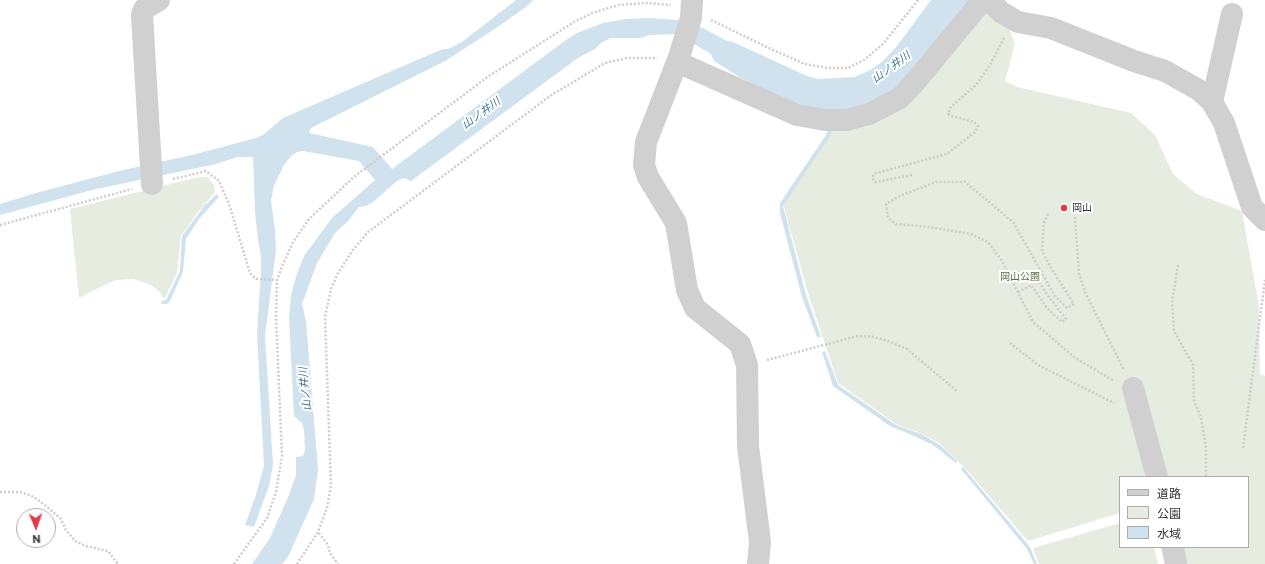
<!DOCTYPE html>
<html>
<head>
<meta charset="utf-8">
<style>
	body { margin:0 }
	#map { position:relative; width:1265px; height:564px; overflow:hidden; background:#fff; font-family:Commissioner,"Noto Sans JP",sans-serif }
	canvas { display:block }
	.legend { position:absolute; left:1119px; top:476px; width:130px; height:72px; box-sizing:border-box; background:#fff; border:1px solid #adadad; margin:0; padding:5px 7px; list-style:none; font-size:12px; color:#333 }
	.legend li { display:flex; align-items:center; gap:8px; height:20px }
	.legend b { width:20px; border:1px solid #adadad }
	.north { position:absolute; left:16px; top:508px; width:40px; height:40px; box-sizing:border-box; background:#fff; border:1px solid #adadad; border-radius:50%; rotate:178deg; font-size:11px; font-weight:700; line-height:16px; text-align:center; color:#333 }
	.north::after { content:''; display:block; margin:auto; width:14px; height:18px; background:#e63946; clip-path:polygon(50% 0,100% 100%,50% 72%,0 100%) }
</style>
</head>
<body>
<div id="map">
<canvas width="1265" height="564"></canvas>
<ul class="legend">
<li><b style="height:5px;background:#d0d0d0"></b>道路</li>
<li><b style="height:11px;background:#e6ecdf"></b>公園</li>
<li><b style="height:11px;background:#cfe2ee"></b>水域</li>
</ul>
<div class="north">N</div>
</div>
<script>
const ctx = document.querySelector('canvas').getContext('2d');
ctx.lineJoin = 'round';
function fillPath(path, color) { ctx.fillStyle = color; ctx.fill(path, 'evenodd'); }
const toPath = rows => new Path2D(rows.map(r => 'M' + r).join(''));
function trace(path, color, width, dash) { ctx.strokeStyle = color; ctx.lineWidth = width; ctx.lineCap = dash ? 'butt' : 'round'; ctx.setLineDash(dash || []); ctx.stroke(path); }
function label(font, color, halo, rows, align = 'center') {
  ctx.font = font + ' Commissioner,"Noto Sans JP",sans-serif'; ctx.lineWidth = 4; ctx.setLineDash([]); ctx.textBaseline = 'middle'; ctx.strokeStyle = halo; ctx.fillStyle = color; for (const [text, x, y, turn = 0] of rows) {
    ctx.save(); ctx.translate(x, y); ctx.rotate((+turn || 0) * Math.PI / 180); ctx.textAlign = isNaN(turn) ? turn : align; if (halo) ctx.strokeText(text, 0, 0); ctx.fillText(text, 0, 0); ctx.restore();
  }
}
const green = toPath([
	[990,9,1006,22,1015,44,1005,81,1017,87,1131,113,1155,135,1173,174,1197,194,1242,211,1259,307,1260,374,1265,376,1265,564,1165,564,1160,547,1248,547,1248,477,1120,477,1120,513,1028,541,965,468,939,443,920,433,896,424,838,383,808,293,783,204,834,127],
	[199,177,207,177,214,185,215,192,196,215,181,236,177,273,165,298,163,298,160,292,151,285,134,279,116,280,98,288,79,298,70,209],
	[1120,523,1120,547,1154,547,1158,564,1039,564,1033,548]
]);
const water = toPath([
	[516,0,533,0,526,7,496,28,447,60,311,128,309,133,373,147,392,169,566,40,577,33,603,23,626,19,649,18,677,20,703,28,725,40,733,42,807,76,818,79,855,77,872,69,883,61,897,46,931,0,970,0,897,89,869,104,845,110,820,110,794,104,741,78,714,61,711,54,677,34,649,35,640,38,611,38,601,43,595,49,578,58,411,181,404,178,397,181,373,202,366,206,359,207,348,221,335,233,317,263,302,304,306,321,318,470,314,499,288,557,282,564,252,564,270,538,289,495,296,475,296,457,303,456,305,450,304,430,302,423,294,416,289,317,291,295,296,277,304,256,332,218,375,180,359,161,303,151,297,152,291,156,284,165,274,185,271,201,275,229,276,250,265,336,273,465,269,486,254,527,245,525,255,498,264,466,257,333,261,272,261,256,258,240,255,212,253,157,237,157,216,164,92,190,0,215,0,204,36,193,119,171,192,155,256,138,263,135,283,118,424,57,443,49,448,49,462,42],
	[829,126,833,127,830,136,783,206,806,295,821,337,817,337,802,297,780,213,780,203,826,135],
	[217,194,219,197,199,219,186,239,183,272,170,301,167,304,161,304,162,301,166,300,180,271,182,236,205,205],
	[825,351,838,385,896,425,921,434,940,445,957,461,956,463,933,445,914,436,890,426,833,386,822,352],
	[963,467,1030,547,1037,564,1034,564,1027,549,961,469]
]);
const path = toPath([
	[711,20,773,50,805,64,828,68,848,68,864,60,883,44,918,0],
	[912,175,875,182,872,177,876,173,947,154,975,132,978,126,974,122,951,116,948,114,950,108,976,85,990,65,1004,38],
	[173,179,206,171,219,181,229,204,250,273,256,279,277,280],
	[1048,214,1044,222,1042,251,1051,268,1074,304,1067,308,1055,296,1013,222,965,182,936,182,900,196,886,204,888,218,896,224,929,227,971,234,988,242,1002,261,1033,322,1074,357,1114,381],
	[1075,217,1079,274,1085,292,1124,370],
	[0,225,132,189],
	[1178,265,1172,302,1174,331,1193,365,1194,400,1201,418,1206,448,1206,477],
	[1018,292,1031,285,1047,308,1062,322,1066,319,1046,293,1037,279,1043,275],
	[1010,343,1038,365,1114,403],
	[767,360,858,336,874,337,888,341,907,349,958,392],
	[1243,448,1265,280],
	[0,492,20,492,34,497,46,506,61,519,66,530,75,541,86,546,108,551,118,564],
	[319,533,328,545,330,553,338,564],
	[234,564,267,518,276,492,282,456,276,317,277,280,281,269,293,242,309,219,355,176,489,76,574,22,592,13,619,5,646,3,671,5],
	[297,564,318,532,327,508,331,486,325,317,331,289,338,273,353,250,368,232,550,96,605,63,627,58,657,58]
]);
const minor = toPath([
	[692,0,691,18,679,57,646,142,644,165,648,177,676,223,687,290,695,308,740,344,747,365,748,446,760,542,758,564],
	[989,0,1001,12,1018,22,1051,28,1134,61,1165,71,1199,90,1212,102,1224,123,1252,207,1265,220],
	[677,62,797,115,825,120,847,120,869,114,900,98,916,81,977,7,987,0],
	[1212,102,1232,14],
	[152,184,142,15,144,9,159,0],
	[1133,388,1157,477],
	[1173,547,1176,564]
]);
const markers = [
	[1064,208,4,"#e63946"]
];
const poiNames = [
	["岡山",1072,208]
];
const parkNames = [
	["岡山公園",1020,277]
];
const waterNames = [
	["山ノ井川",891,67,-36],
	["山ノ井川",481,113,-36],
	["山ノ井川",305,389,-96]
];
fillPath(green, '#e6ecdf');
fillPath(water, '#cfe2ee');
trace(path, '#cdcdcd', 2.5, [2, 2]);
trace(minor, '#d0d0d0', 22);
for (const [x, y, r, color] of markers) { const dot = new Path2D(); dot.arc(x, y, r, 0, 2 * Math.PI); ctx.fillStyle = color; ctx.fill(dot); trace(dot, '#fff', 1.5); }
label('10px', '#333', '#fff', poiNames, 'left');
label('10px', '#56703f', '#fff', parkNames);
label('italic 11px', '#3f7597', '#fff', waterNames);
</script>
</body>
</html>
